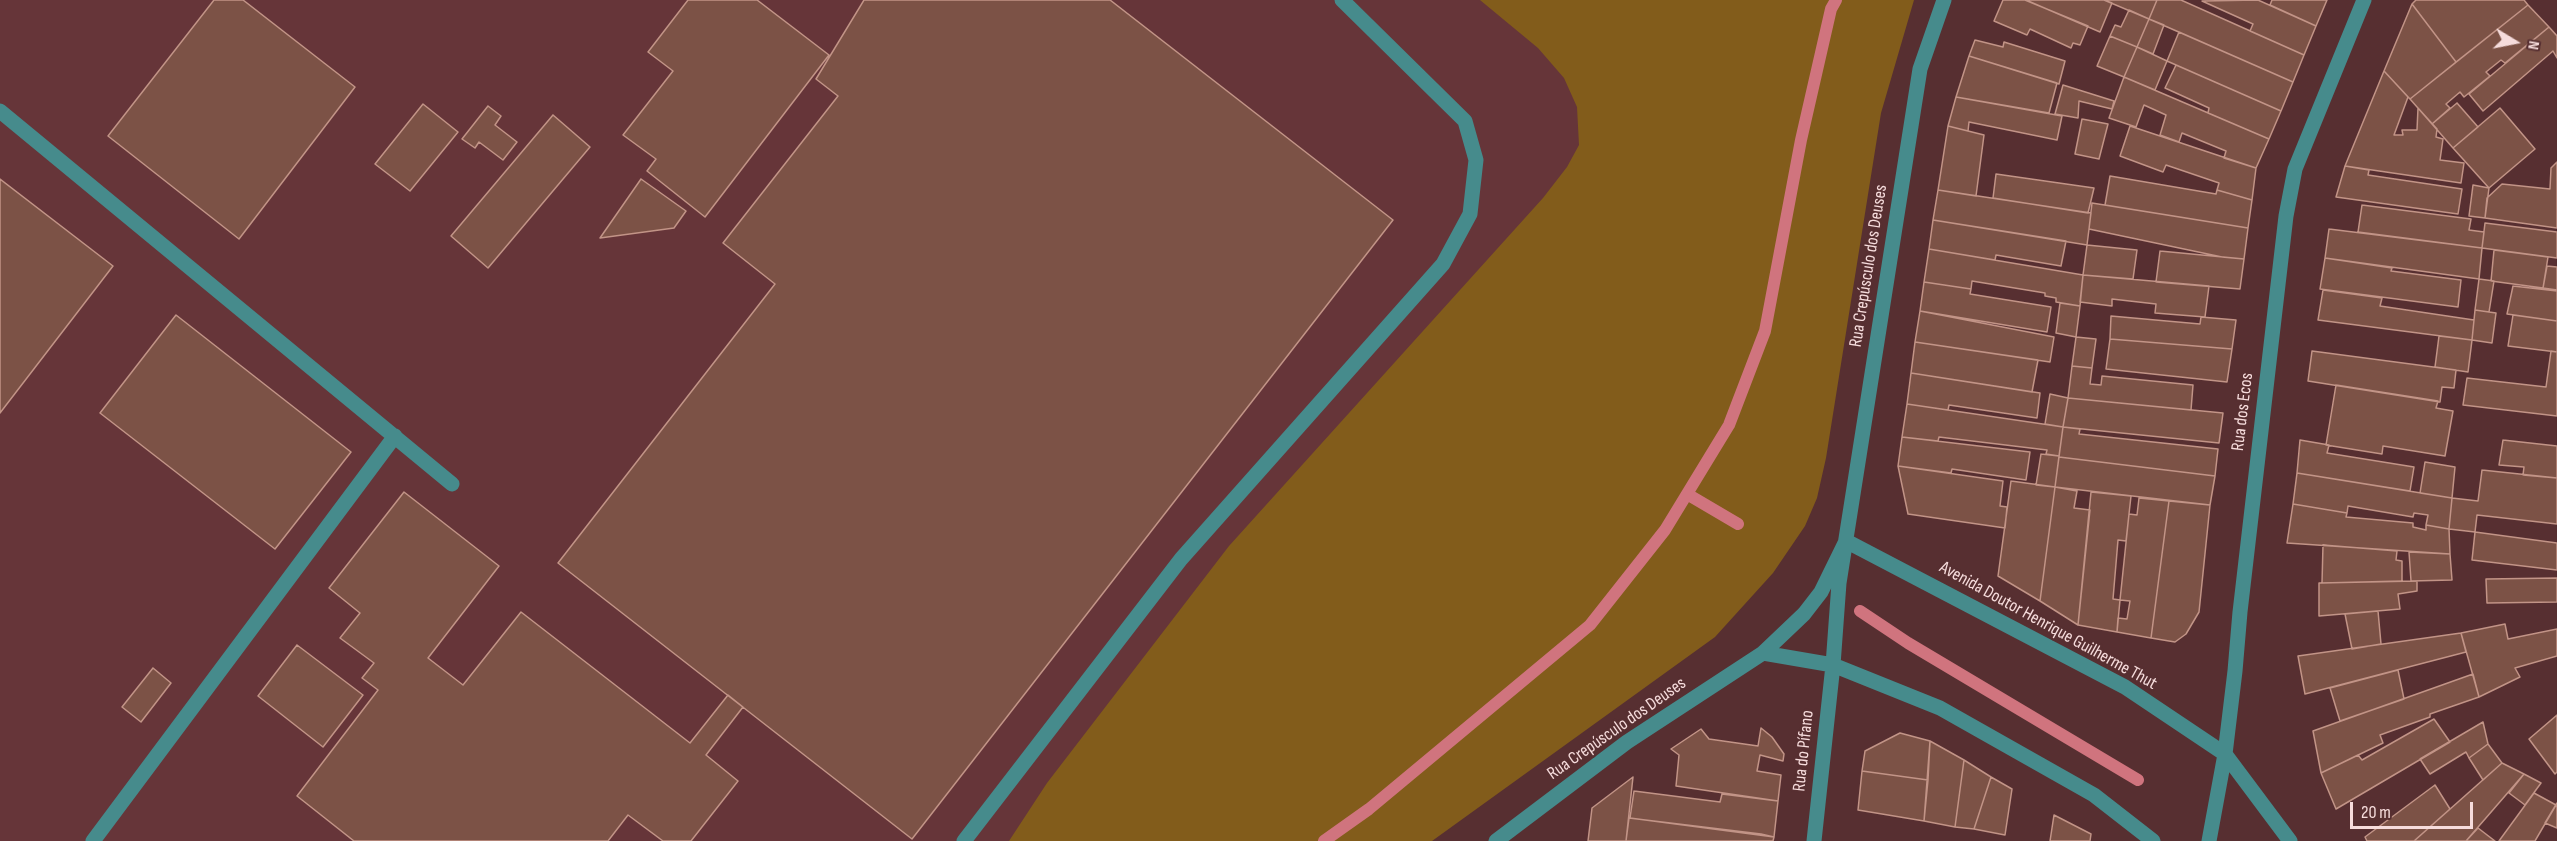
<!DOCTYPE html>
<html>
<head>
<meta charset="utf-8">
<style>
	body { margin:0 }
	#map { position:relative; width:2557px; height:841px; overflow:hidden; background:#572f31; font-family:"Sofia Sans Condensed",sans-serif }
	canvas { display:block }
	.north { position:absolute; left:2485px; top:12px; width:60px; height:60px; -webkit-text-stroke:4px #572f31; paint-order:stroke; rotate:100deg; font-size:16px; font-weight:700; line-height:24px; text-align:center; color:#f6dcdc }
	.north::after { content:''; display:block; margin:auto; width:21px; height:27px; background:#f6dcdc; clip-path:polygon(50% 0,100% 100%,50% 72%,0 100%) }
	.scale { position:absolute; left:2350px; top:802px; width:123px; height:27px; box-sizing:border-box; border:3px solid #f6dcdc; border-top:0; padding-left:8px; font-size:18px; line-height:21px; white-space:nowrap; color:#f6dcdc; -webkit-text-stroke:4px #572f31; paint-order:stroke }
</style>
</head>
<body>
<div id="map">
<canvas width="2557" height="841"></canvas>
<div class="north">N</div>
<div class="scale">20 m</div>
</div>
<script>
const ctx = document.querySelector('canvas').getContext('2d');
ctx.lineJoin = 'round';
function fillPath(path, color) { ctx.fillStyle = color; ctx.fill(path, 'evenodd'); }
const toPath = rows => new Path2D(rows.map(r => 'M' + r).join(''));
function trace(path, color, width, dash) { ctx.strokeStyle = color; ctx.lineWidth = width; ctx.lineCap = dash ? 'butt' : 'round'; ctx.setLineDash(dash || []); ctx.stroke(path); }
function label(font, color, halo, rows, align = 'center') {
  ctx.font = font + ' "Sofia Sans Condensed",sans-serif'; ctx.lineWidth = 4.5; ctx.setLineDash([]); ctx.textBaseline = 'middle'; ctx.strokeStyle = halo; ctx.fillStyle = color; for (const [text, x, y, turn = 0] of rows) {
    ctx.save(); ctx.translate(x, y); ctx.rotate((+turn || 0) * Math.PI / 180); ctx.textAlign = isNaN(turn) ? turn : align; if (halo) ctx.strokeText(text, 0, 0); ctx.fillText(text, 0, 0); ctx.restore();
  }
}
const built = toPath([
	[0,0,1813,0,1293,841,0,841]
]);
const forest = toPath([
	[1480,0,1914,0,1881,113,1826,458,1817,498,1805,526,1773,573,1715,637,1432,841,1009,841,1047,783,1229,546,1543,198,1567,167,1579,145,1577,107,1564,78,1538,48]
]);
const stream = toPath([
	[1687,494,1738,524],
	[1860,611,1908,643,2138,780],
	[1324,841,1369,809,1590,625,1665,530,1729,425,1765,331,1801,140,1831,9,1836,0]
]);
const building = toPath([
	[214,0,243,0,355,87,239,239,108,136,214,0],
	[688,0,757,0,829,55,705,217,647,171,656,159,623,135,673,71,648,52,688,0],
	[864,0,1110,0,1393,220,912,839,558,563,775,284,723,243,838,96,816,79,864,0],
	[2003,0,2025,0,2088,26,2080,45,2073,43,2071,48,2030,29,2027,35,1994,21,2003,0],
	[2026,0,2104,0,2112,3,2100,32,2026,0],
	[2104,0,2157,0,2149,19,2104,0],
	[2157,0,2181,0,2304,55,2293,82,2149,19,2157,0],
	[2258,0,2316,26,2304,55,2250,31,2253,24,2202,1,2258,0],
	[2272,0,2327,0,2316,26,2270,5,2272,0],
	[2416,0,2524,0,2528,5,2456,62,2412,4,2416,0],
	[2412,4,2456,62,2410,99,2384,71,2412,4],
	[2528,5,2549,27,2505,63,2501,60,2486,72,2490,76,2464,97,2460,92,2446,104,2450,108,2432,124,2410,99,2528,5],
	[2129,10,2149,19,2137,47,2110,36,2115,25,2121,27,2129,10],
	[2149,19,2164,25,2153,54,2137,47,2149,19],
	[2549,27,2557,36,2557,58,2553,51,2483,111,2469,94,2549,27],
	[2179,32,2293,82,2281,111,2167,61,2179,32],
	[2110,36,2137,47,2124,77,2097,66,2110,36],
	[1975,40,2003,47,2004,42,2065,61,2059,84,1969,56,1975,40],
	[2137,47,2167,61,2155,90,2124,77,2137,47],
	[1969,56,2057,83,2049,113,1956,97,1969,56],
	[2176,65,2281,111,2269,139,2208,113,2209,108,2165,88,2176,65],
	[2384,71,2408,97,2394,135,2403,135,2402,130,2417,130,2418,108,2437,129,2436,137,2443,139,2440,160,2464,163,2461,183,2345,166,2384,71],
	[2124,77,2269,139,2256,168,2224,158,2226,151,2182,133,2179,142,2160,135,2166,115,2144,105,2136,127,2109,118,2124,77],
	[2063,85,2114,101,2112,109,2079,101,2078,118,2055,114,2063,85],
	[1956,97,2062,116,2057,140,1969,122,1968,131,1948,126,1956,97],
	[2457,103,2478,127,2453,148,2432,124,2457,103],
	[423,104,458,132,410,191,375,164,423,104],
	[488,106,501,116,495,125,517,142,503,160,479,142,475,148,462,139,488,106],
	[2500,108,2535,149,2489,188,2453,148,2500,108],
	[553,115,590,147,488,268,451,236,553,115],
	[2082,119,2108,124,2099,159,2075,154,2082,119],
	[1948,126,1984,135,1976,196,1938,190,1948,126],
	[2130,126,2256,168,2252,200,2217,190,2219,183,2166,165,2163,172,2120,156,2130,126],
	[2557,162,2557,228,2485,218,2487,198,2502,184,2550,189,2551,168,2557,162],
	[2345,166,2369,170,2368,175,2462,189,2458,214,2336,197,2345,166],
	[1996,174,2094,188,2088,213,1993,198,1996,174],
	[2110,176,2216,194,2217,190,2252,200,2248,228,2105,205,2110,176],
	[0,179,113,266,0,413,0,179],
	[641,179,686,211,674,228,600,238,641,179],
	[2473,185,2489,188,2485,218,2469,216,2473,185],
	[1938,190,2091,213,2087,245,1933,220,1938,190],
	[2092,203,2248,228,2244,259,2222,257,2089,229,2092,203],
	[2362,205,2471,219,2469,230,2484,232,2482,248,2358,232,2362,205],
	[1933,220,2066,241,2061,266,1996,255,1995,260,1929,249,1933,220],
	[2485,223,2557,232,2557,258,2482,248,2485,223],
	[2329,229,2482,248,2479,279,2325,258,2329,229],
	[2087,245,2137,250,2133,279,2083,275,2087,245],
	[1929,249,2083,275,2080,306,2056,302,2056,298,2045,296,2045,293,1972,281,1971,289,1924,282,1929,249],
	[2494,250,2548,257,2543,288,2491,281,2494,250],
	[2160,251,2244,259,2240,289,2156,282,2160,251],
	[2325,258,2392,268,2391,271,2461,280,2458,307,2320,289,2325,258],
	[2547,266,2557,267,2557,290,2543,288,2547,266],
	[2083,275,2209,286,2205,317,2155,313,2156,304,2112,299,2112,306,2080,302,2083,275],
	[2479,279,2494,281,2489,312,2475,310,2479,279],
	[1924,282,1971,289,1970,294,2051,307,2047,332,1920,311,1924,282],
	[2513,286,2557,291,2557,321,2507,314,2513,286],
	[2323,290,2382,298,2380,306,2474,320,2472,340,2318,320,2323,290],
	[2060,303,2080,306,2076,337,2056,333,2060,303],
	[2475,310,2496,313,2492,343,2472,340,2475,310],
	[1920,311,2054,337,2050,362,1915,342,1920,311],
	[176,315,351,452,275,549,100,413,176,315],
	[2513,315,2557,321,2557,352,2508,346,2513,315],
	[2111,316,2200,324,2201,317,2236,320,2232,349,2110,339,2111,316],
	[2439,336,2472,340,2468,372,2435,367,2439,336],
	[2076,337,2096,339,2092,368,2072,366,2076,337],
	[2110,339,2232,349,2227,382,2106,369,2110,339],
	[1915,342,2038,360,2032,392,1911,373,1915,342],
	[2312,351,2456,370,2454,388,2442,387,2440,402,2308,381,2312,351],
	[2551,351,2557,352,2557,416,2463,405,2467,378,2546,387,2551,351],
	[2072,366,2092,368,2090,384,2101,385,2102,376,2193,385,2191,410,2068,398,2072,366],
	[1911,373,2040,393,2037,418,1949,405,1948,410,1907,404,1911,373],
	[2336,385,2438,401,2436,408,2453,411,2445,456,2383,446,2382,454,2326,445,2336,385],
	[2050,394,2068,398,2063,427,2045,424,2050,394],
	[2068,398,2223,413,2219,443,2063,427,2068,398],
	[1907,404,2063,427,2059,456,2046,454,2047,450,1939,437,1938,441,1902,437,1907,404],
	[2063,427,2080,429,2079,434,2218,449,2215,476,2059,457,2063,427],
	[1902,437,2030,452,2026,480,1952,469,1951,473,1898,466,1902,437],
	[2300,440,2329,445,2327,453,2414,467,2410,491,2297,473,2300,440],
	[2503,440,2557,446,2557,478,2523,475,2524,467,2499,465,2503,440],
	[2041,454,2059,456,2055,487,2036,485,2041,454],
	[2059,457,2215,476,2210,505,2055,487,2059,457],
	[2425,462,2455,467,2452,498,2420,493,2425,462],
	[1898,466,2003,481,2000,506,2007,507,2005,528,1908,514,1898,466],
	[2482,470,2557,478,2557,524,2477,515,2475,532,2449,529,2452,498,2478,501,2482,470],
	[2297,473,2452,498,2449,529,2426,525,2428,515,2414,513,2413,517,2348,506,2347,513,2293,504,2297,473],
	[2011,481,2055,487,2040,601,1998,576,2011,481],
	[2055,487,2077,491,2074,508,2090,510,2078,625,2040,601,2055,487],
	[404,492,499,566,428,658,463,685,521,612,690,743,728,695,743,707,706,755,738,781,691,841,663,841,628,815,608,841,354,841,297,796,378,690,362,678,374,663,340,638,360,613,329,588,404,492],
	[2091,492,2131,496,2126,541,2118,540,2113,599,2120,600,2117,632,2078,625,2091,492],
	[2139,498,2169,501,2151,638,2117,632,2118,618,2127,619,2130,601,2120,600,2129,514,2137,515,2139,498],
	[2169,501,2210,505,2199,612,2186,634,2175,642,2151,638,2169,501],
	[2293,504,2347,513,2346,517,2413,523,2413,527,2426,530,2426,525,2449,529,2450,554,2287,543,2293,504],
	[2475,532,2557,543,2557,570,2472,560,2475,532],
	[2323,545,2397,551,2396,560,2402,561,2402,581,2322,583,2323,545],
	[2409,552,2450,554,2452,580,2411,581,2409,552],
	[2557,578,2557,602,2487,603,2486,579,2557,578],
	[2417,581,2417,591,2398,594,2400,609,2319,616,2319,583,2417,581],
	[2378,611,2381,644,2352,649,2345,614,2378,611],
	[2505,624,2508,639,2557,629,2557,656,2515,668,2520,677,2479,697,2461,633,2505,624],
	[2461,633,2466,652,2305,694,2298,656,2461,633],
	[297,645,363,695,323,747,258,696,297,645],
	[153,668,171,683,141,722,122,707,153,668],
	[2398,670,2404,699,2340,721,2330,688,2398,670],
	[2473,674,2479,697,2430,714,2430,717,2380,735,2383,743,2321,773,2313,731,2473,674],
	[2557,715,2557,772,2555,774,2529,739,2557,715],
	[2434,719,2450,742,2336,809,2321,773,2358,755,2362,760,2434,719],
	[2483,722,2488,744,2469,758,2466,752,2430,774,2420,759,2483,722],
	[1761,728,1772,737,1784,754,1783,761,1760,755,1757,771,1781,775,1778,801,1676,786,1679,755,1671,749,1701,729,1709,739,1758,746,1761,728],
	[1900,733,1930,741,1928,780,1862,771,1865,751,1900,733],
	[1930,741,1964,760,1955,827,1924,821,1930,741],
	[2488,744,2502,763,2483,780,2469,758,2488,744],
	[1964,760,1991,777,1974,829,1955,827,1964,760],
	[2502,763,2524,774,2466,841,2414,841,2502,763],
	[1862,771,1928,780,1924,821,1858,810,1862,771],
	[2524,774,2541,783,2525,805,2509,793,2524,774],
	[1633,777,1626,841,1588,841,1592,808,1633,777],
	[1991,777,2012,789,2005,835,1974,829,1991,777],
	[2435,785,2450,809,2414,841,2367,841,2365,837,2435,785],
	[1634,791,1720,802,1722,794,1778,801,1774,837,1630,818,1634,791],
	[2534,793,2556,805,2535,841,2499,841,2534,793],
	[2557,803,2557,828,2545,823,2557,803],
	[2054,815,2091,834,2090,841,2050,841,2054,815],
	[1629,818,1761,834,1774,837,1773,841,1626,841,1629,818],
	[2478,828,2495,841,2466,841,2478,828]
]);
const minor = toPath([
	[0,111,452,484],
	[1763,653,1804,614,1821,592,1846,541,2125,687,2225,754,2290,841],
	[93,841,395,436],
	[964,841,1181,559,1443,264,1470,214,1476,160,1465,121,1342,0],
	[1496,841,1627,742,1763,653,1833,665,1940,708,2094,795,2153,841],
	[1814,841,1833,665,1839,583,1920,69,1944,0],
	[2209,841,2225,754,2235,671,2240,612,2286,216,2295,169,2364,0]
]);
const streetNames = [
	["Rua Crepúsculo dos Deuses",1869,266,-81],
	["Rua dos Ecos",2243,412,-83],
	["Avenida Doutor Henrique Guilherme Thut",2048,626,29],
	["Rua Crepúsculo dos Deuses",1617,729,-35],
	["Rua do Pífano",1804,751,-84]
];
fillPath(built, '#663539');
fillPath(forest, '#825c1b');
trace(stream, '#d0747e', 12);
fillPath(building, '#7c5246');
trace(building, '#c29487', 1.5);
trace(minor, '#468b8c', 15);
label('18px', '#f6dcdc', '#572f31', streetNames);
</script>
</body>
</html>
